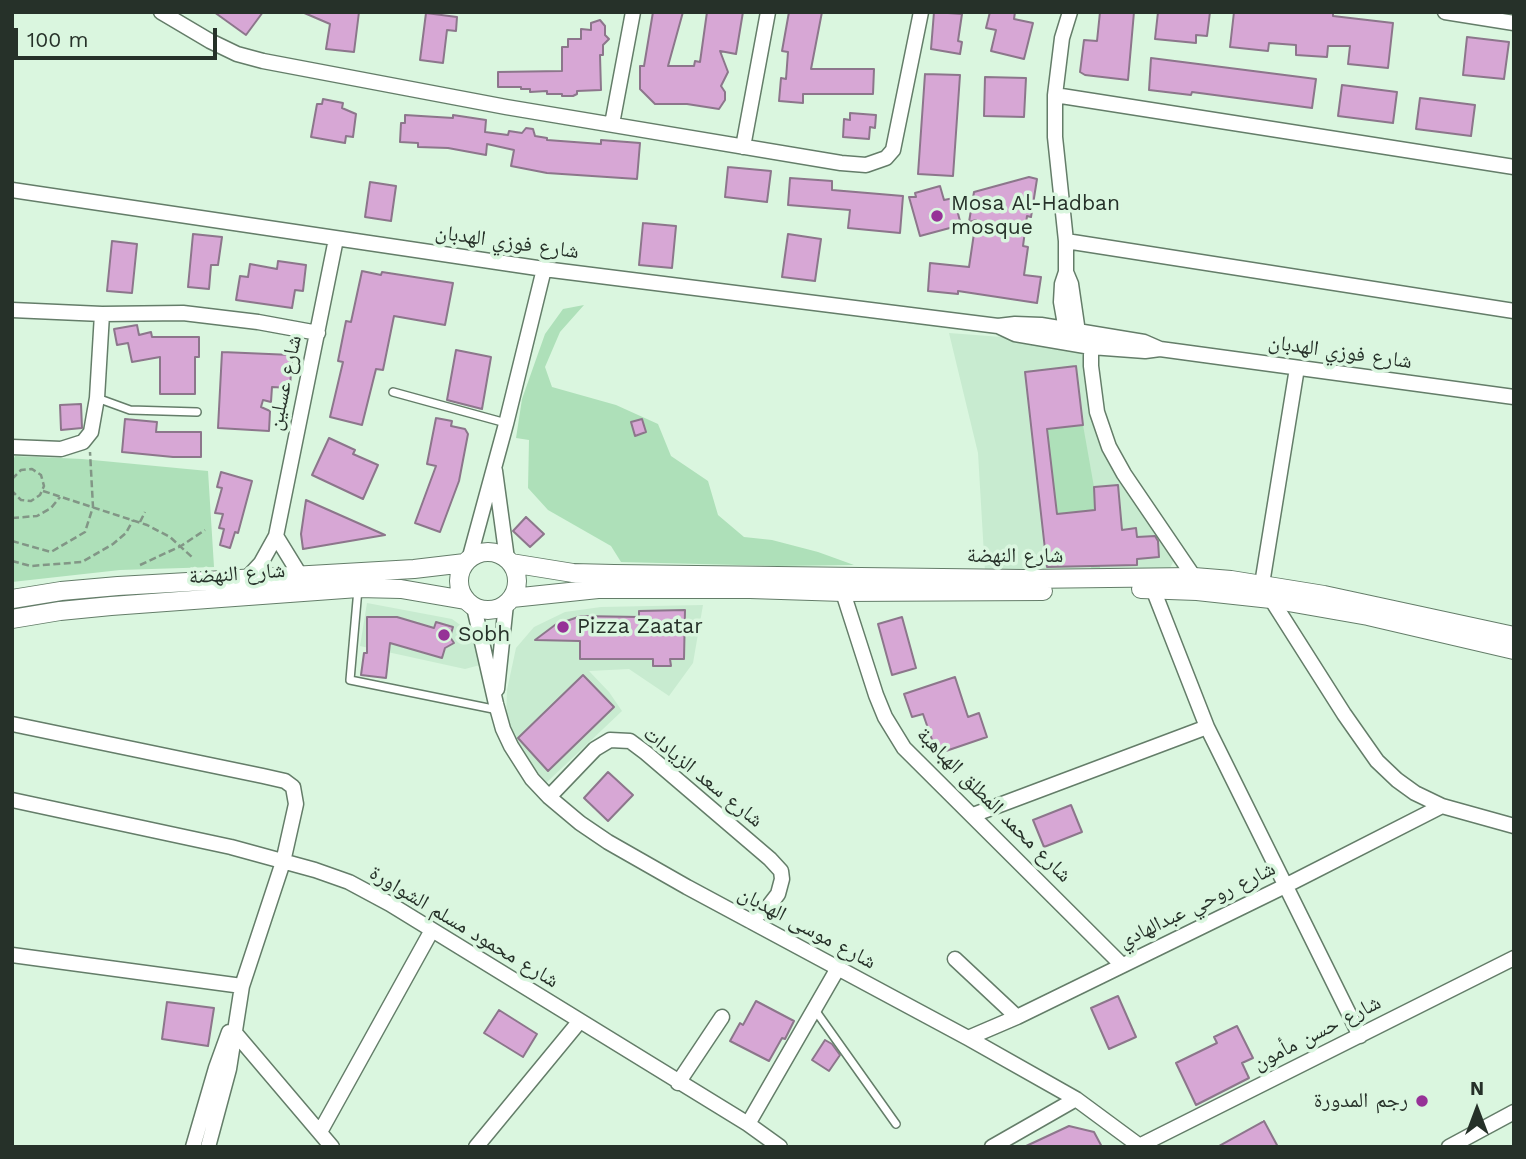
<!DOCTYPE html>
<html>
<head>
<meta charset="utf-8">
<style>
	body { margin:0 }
	#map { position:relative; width:1526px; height:1159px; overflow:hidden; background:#daf6df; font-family:"Work Sans",sans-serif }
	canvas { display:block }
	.frame { position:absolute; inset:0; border:14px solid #263129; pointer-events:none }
	.north { position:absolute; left:1442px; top:1075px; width:70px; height:70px; -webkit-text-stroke:5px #daf6df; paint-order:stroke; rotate:0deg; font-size:19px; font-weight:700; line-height:28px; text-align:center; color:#263129 }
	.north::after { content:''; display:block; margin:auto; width:24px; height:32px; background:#263129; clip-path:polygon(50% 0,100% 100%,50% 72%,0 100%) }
	.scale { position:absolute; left:14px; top:28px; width:203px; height:32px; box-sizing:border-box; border:4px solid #263129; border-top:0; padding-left:9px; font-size:21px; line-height:24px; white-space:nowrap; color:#263129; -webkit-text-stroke:5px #daf6df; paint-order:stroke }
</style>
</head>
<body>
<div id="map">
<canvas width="1526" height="1159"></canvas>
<div class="frame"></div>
<div class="north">N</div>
<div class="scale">100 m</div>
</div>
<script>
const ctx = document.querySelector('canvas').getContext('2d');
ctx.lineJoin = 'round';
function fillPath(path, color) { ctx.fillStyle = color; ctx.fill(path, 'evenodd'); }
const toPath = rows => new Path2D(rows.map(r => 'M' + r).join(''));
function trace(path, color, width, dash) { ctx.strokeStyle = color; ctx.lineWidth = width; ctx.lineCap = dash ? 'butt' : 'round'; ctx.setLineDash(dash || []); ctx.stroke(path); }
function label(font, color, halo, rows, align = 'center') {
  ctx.font = font + ' "Work Sans","Noto Naskh Arabic",sans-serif'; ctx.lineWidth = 7; ctx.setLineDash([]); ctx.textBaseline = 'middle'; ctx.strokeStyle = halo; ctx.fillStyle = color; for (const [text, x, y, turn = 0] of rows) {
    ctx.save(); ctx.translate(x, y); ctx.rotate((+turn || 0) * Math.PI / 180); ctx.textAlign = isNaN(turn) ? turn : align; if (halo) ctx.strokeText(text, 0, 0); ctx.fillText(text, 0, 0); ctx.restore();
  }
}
const built = toPath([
	[949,333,1015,338,1073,348,1082,354,1086,365,1091,416,1096,431,1104,451,1127,492,1173,556,1173,562,1170,568,1161,575,985,572,978,453],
	[367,603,452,619,473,634,480,665,465,669,360,646],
	[703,605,693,663,669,696,629,669,589,671,609,692,622,711,546,783,514,742,506,721,507,690,516,648,534,627,565,612,601,607]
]);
const green = toPath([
	[584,305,560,332,545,367,552,387,616,405,658,424,671,456,708,481,718,515,744,537,772,540,818,552,854,565,778,566,621,562,611,546,548,510,528,488,529,440,516,438,522,399,545,334,563,309],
	[1083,425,1094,487,1100,568,1091,568,1085,511,1057,514,1047,429],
	[15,456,82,459,208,471,214,567,120,570,12,582,12,462]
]);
const building = toPath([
	[214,12,263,12,246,35,214,12],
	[302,12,359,12,354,52,326,49,330,24,302,12],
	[653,12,683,12,668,66,694,66,695,61,700,62,707,12,743,12,736,54,720,51,728,72,721,86,725,92,725,100,719,109,687,104,655,104,640,89,640,66,644,66,653,12],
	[789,12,822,12,811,69,874,69,873,94,803,94,803,103,779,101,781,78,786,79,788,52,782,51,789,12],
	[934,12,962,14,958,41,962,42,960,54,931,49,934,12],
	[990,12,1015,12,1014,19,1033,23,1024,59,991,51,996,30,986,28,990,12],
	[1100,12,1134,12,1128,80,1085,75,1080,72,1084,40,1097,41,1100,12],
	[1158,12,1210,12,1207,36,1196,35,1196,43,1155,39,1158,12],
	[1234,12,1333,12,1333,16,1393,23,1388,68,1348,64,1350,46,1328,46,1327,57,1296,55,1296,45,1269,43,1268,51,1230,47,1234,12],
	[426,13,457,17,456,31,447,30,443,63,420,60,426,13],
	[600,20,605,26,605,35,609,39,603,45,603,55,600,55,601,90,577,91,577,94,573,96,562,96,562,94,547,94,547,91,530,92,530,89,521,89,521,87,498,87,498,72,562,71,562,47,568,47,568,39,581,39,581,29,591,30,591,23,600,20],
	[1467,37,1509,42,1504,79,1463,75,1467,37],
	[1151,58,1316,79,1312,108,1192,92,1191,95,1149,90,1151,58],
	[925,74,960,75,953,176,918,174,925,74],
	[985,77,1026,78,1024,117,984,116,985,77],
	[1342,85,1397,92,1393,123,1338,116,1342,85],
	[1420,98,1475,105,1471,136,1416,129,1420,98],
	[323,99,343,103,342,108,356,114,353,137,346,136,345,143,311,137,317,104,322,104,323,99],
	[850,113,876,115,875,128,870,127,869,139,843,137,844,119,850,120,850,113],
	[405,115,453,118,453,115,486,120,485,132,508,135,509,131,522,133,526,128,533,129,535,136,547,138,547,140,601,144,601,140,640,143,637,179,547,173,511,166,514,150,487,144,486,155,448,148,418,147,418,143,400,142,401,123,405,123,405,115],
	[728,167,771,171,767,202,725,197,728,167],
	[1029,177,1037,179,1031,217,1027,216,1023,246,1028,247,1024,275,1041,277,1037,303,958,291,958,294,928,291,930,263,969,267,976,220,969,222,974,192,1029,177],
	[790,178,832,181,832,190,903,196,900,233,848,228,850,210,788,205,790,178],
	[370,182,396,186,391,221,365,217,370,182],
	[940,186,944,200,954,198,961,225,920,236,909,197,916,197,915,193,940,186],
	[643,223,676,226,672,268,639,265,643,223],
	[193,234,222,237,218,265,211,265,209,289,188,287,193,234],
	[788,234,821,239,815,281,782,277,788,234],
	[112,241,137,244,132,293,107,291,112,241],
	[278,261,306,265,303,291,295,290,292,308,236,300,240,276,248,277,250,264,277,269,278,261],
	[362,271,381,275,382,272,453,283,445,325,394,316,383,370,376,369,362,425,330,417,343,362,338,361,346,321,351,322,362,271],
	[137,325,139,335,151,332,152,337,199,337,199,357,195,357,195,394,160,394,160,357,132,362,128,343,117,345,114,329,137,325],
	[456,350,491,357,482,409,447,400,456,350],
	[222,352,292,355,290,388,272,387,271,402,263,400,261,407,270,411,269,431,218,428,222,352],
	[1076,366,1083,425,1047,429,1057,514,1095,510,1094,487,1118,485,1122,530,1136,528,1137,537,1155,536,1158,541,1159,557,1137,559,1137,565,1047,567,1025,372,1076,366],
	[81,404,82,428,61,430,60,405,81,404],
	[436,418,452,421,451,426,465,429,468,434,459,481,440,532,415,523,436,466,427,464,436,418],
	[125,419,157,422,156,432,201,432,201,457,173,457,122,452,125,419],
	[642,419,646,432,635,436,631,422,642,419],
	[329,438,355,450,353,454,378,465,363,499,312,475,329,438],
	[221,472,252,481,238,533,235,532,230,548,220,545,224,529,219,528,223,514,215,513,222,488,217,487,221,472],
	[306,500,385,535,303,549,301,534,306,500],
	[526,517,544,534,530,547,513,531,526,517],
	[685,610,684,659,670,659,671,666,653,666,653,659,580,659,580,641,535,640,555,625,581,616,639,617,639,611,685,610],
	[367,617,397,617,434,628,436,622,453,627,450,637,454,643,445,648,442,658,390,643,386,678,361,675,364,653,367,653,367,617],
	[902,617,916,668,892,675,878,624,902,617],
	[583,675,614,707,548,771,518,738,583,675],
	[955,677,968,717,979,713,987,737,937,754,923,714,912,717,904,694,955,677],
	[608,772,633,795,608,821,584,798,608,772],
	[1071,805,1082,832,1044,847,1033,820,1071,805],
	[1118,996,1136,1037,1109,1049,1091,1008,1118,996],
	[756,1001,794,1021,785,1039,782,1038,769,1061,730,1041,740,1023,743,1025,756,1001],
	[167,1002,214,1008,208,1046,162,1039,167,1002],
	[499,1010,537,1034,523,1057,484,1033,499,1010],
	[1237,1026,1253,1058,1242,1063,1249,1078,1196,1105,1176,1063,1217,1043,1214,1037,1237,1026],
	[825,1040,832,1044,840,1055,829,1071,812,1060,825,1040],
	[1264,1121,1278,1147,1217,1147,1264,1121],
	[1069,1126,1094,1132,1102,1147,1024,1147,1069,1126]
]);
const path = toPath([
	[12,479,21,470,32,469,41,475,44,486,40,495,31,501,21,500,12,491],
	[43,491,147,525,170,537,193,558],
	[12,518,37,516,51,508,60,497],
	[140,522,145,512],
	[12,541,51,552,85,532,93,507,90,452],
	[12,561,31,566,82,562,113,544,126,533,133,520],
	[140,565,181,546,205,530]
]);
const service = toPath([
	[393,392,506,423],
	[97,398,130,410,197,412],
	[358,589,350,680,498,710],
	[815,1010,896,1124]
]);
const minor = toPath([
	[161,12,210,41,237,54,263,61,506,107,841,163,866,165,886,158,893,150,921,12],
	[1445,12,1514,23],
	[1055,95,1514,167],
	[612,124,633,12],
	[743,147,768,12],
	[12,190,544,269,998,326,1015,324,1041,325,1144,342,1160,349],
	[1066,241,1514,311],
	[1066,272,1071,284,1079,339],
	[12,310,102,314,183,313,258,322,318,333],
	[998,326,1015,334,1091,347,1145,351,1160,349,1514,397],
	[1067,336,1061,302,1062,284,1066,272,1066,241,1055,137,1055,95,1062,38,1070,12],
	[1091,347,1091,366,1097,412,1109,447,1124,474,1194,577],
	[12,447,61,449,83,442,91,432,97,398,102,314],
	[495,471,507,559],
	[276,536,300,575],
	[469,560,506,424,544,269],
	[248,577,261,563,276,536,336,239],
	[840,583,876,695,885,717,904,748,1122,965],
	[1262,584,1297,368],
	[1153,589,1207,727,1360,1036],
	[1271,599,1344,714,1377,761,1397,780,1415,793,1442,806,1514,826],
	[474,607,496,704,503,729,511,746,532,779,549,797,580,823,608,842,687,887,968,1038,1076,1099,1141,1147],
	[497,689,506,604],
	[12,724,263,776,285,781,293,787,296,804,283,862,242,986,229,1069,208,1147],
	[549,797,595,749,610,740,630,741,646,753,770,859,781,871,782,879,778,894,768,907,750,921],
	[12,800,231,847,315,870,349,882,390,904,748,1124,780,1147],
	[973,815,1207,727],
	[12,955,242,986],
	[955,959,1017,1017],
	[236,1034,332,1147],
	[968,1038,1017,1017,1285,886,1442,806],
	[678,1083,722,1017],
	[748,1124,838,968],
	[320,1132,432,930],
	[1139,1146,1514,958],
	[193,1147,216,1068,229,1032],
	[476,1147,579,1022],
	[992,1147,1076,1099],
	[1449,1147,1514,1112]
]);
const tertiary = toPath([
	'459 581a29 29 0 1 1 58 0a29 29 0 1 1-58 0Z',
	[511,563,573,573,614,574,1024,579,1194,577,1231,580,1324,595,1514,636],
	[1141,589,1197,591,1271,599,1368,616,1514,650],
	[512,598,598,589,750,589,843,592,1043,591],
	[12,599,61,591,118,586,414,569,465,563],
	[12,619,60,611,111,606,358,588,401,589,465,600]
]);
const markers = [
	[937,216,7,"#963297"],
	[563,627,7,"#963297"],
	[444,635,7,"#963297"],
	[1422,1101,7,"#963297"]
];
const poiNames = [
	["Mosa Al-Hadban",951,204],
	["mosque",951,228],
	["Pizza Zaatar",577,627],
	["Sobh",458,635],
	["رجم المدورة",1408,1101,"right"]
];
const streetNames = [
	["شارع فوزي الهدبان",507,242,8],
	["شارع فوزي الهدبان",1340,352,8],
	["شارع عسلين",285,383,-78],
	["شارع النهضة",1015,556],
	["شارع النهضة",237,574,-4],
	["شارع سعد الزيادات",703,777,39],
	["شارع محمد المطلق الهباهبة",994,805,45],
	["شارع روحي عبدالهادي",1197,905,-26],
	["شارع محمود مسلم الشواورة",464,927,31],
	["شارع موسى الهدبان",807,928,28],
	["شارع حسن مأمون",1317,1033,-27]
];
fillPath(built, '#c8ebd0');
fillPath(green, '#aee0b9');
fillPath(building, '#d7a7d5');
trace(building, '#8c768b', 2);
trace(service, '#647d69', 10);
trace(minor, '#647d69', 17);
trace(tertiary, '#647d69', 20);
trace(path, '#829686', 2.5, [7, 3.5]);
trace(service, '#fff', 7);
trace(minor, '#fff', 14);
trace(tertiary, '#fff', 18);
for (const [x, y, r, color] of markers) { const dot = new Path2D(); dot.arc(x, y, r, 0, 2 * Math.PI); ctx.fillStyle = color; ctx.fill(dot); trace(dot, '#daf6df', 2.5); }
label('21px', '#263129', '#daf6df', poiNames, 'left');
label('21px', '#263129', '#daf6df', streetNames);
</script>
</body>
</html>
